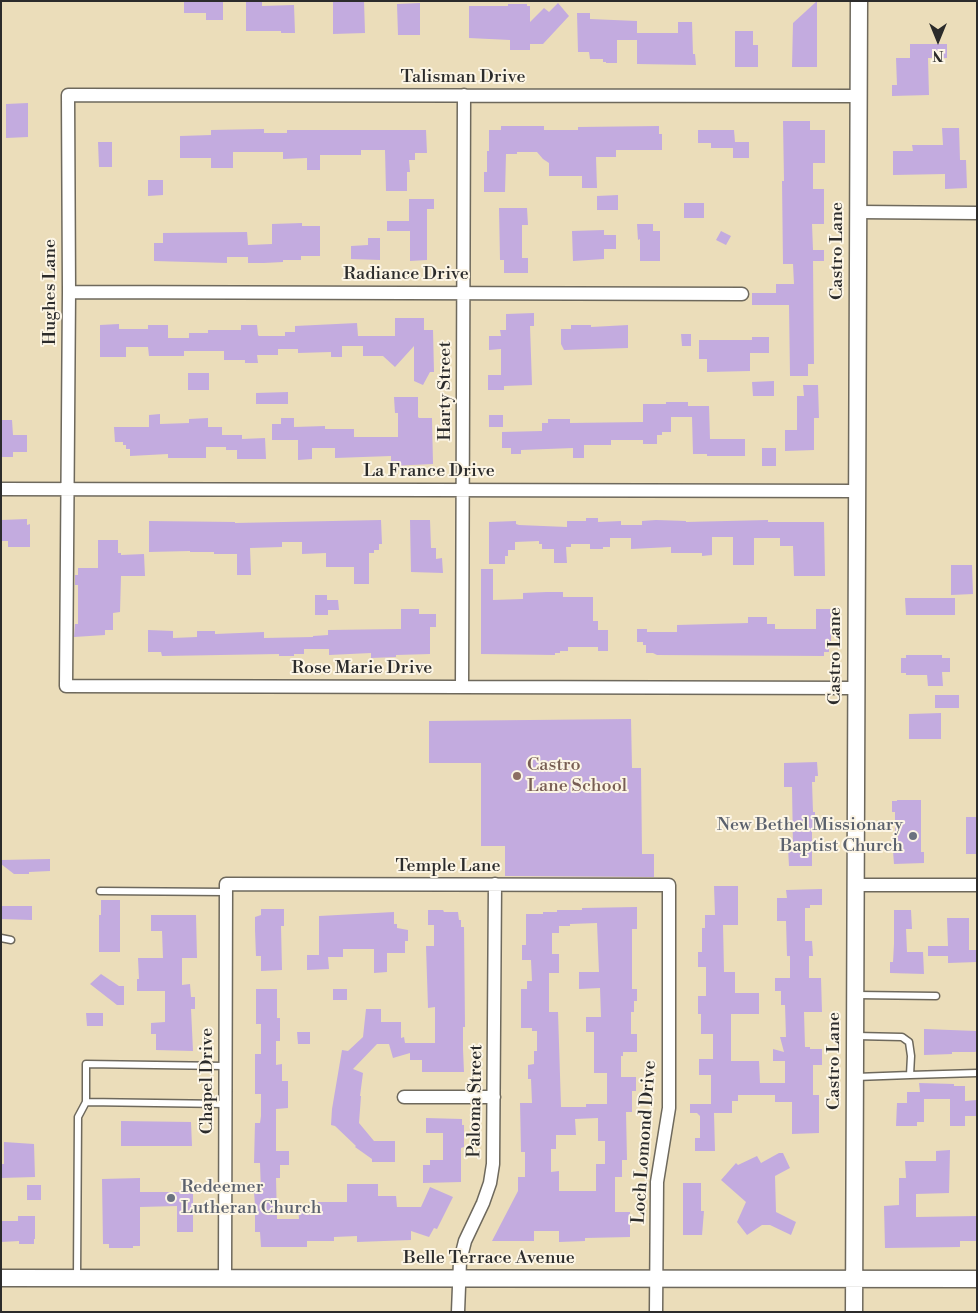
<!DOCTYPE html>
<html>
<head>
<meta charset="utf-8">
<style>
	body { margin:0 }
	#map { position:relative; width:978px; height:1313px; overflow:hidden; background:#ebddba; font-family:"Libre Bodoni",serif }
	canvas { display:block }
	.frame { position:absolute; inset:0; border:2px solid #2b2b2b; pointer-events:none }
	.north { position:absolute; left:913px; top:15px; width:50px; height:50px; -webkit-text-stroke:4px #fcf5e5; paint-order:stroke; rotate:180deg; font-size:14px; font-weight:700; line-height:20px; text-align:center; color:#2b2b2b }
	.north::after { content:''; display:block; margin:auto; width:18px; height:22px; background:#2b2b2b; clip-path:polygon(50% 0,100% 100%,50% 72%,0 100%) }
</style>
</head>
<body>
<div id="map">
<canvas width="978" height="1313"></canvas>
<div class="frame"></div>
<div class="north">N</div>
</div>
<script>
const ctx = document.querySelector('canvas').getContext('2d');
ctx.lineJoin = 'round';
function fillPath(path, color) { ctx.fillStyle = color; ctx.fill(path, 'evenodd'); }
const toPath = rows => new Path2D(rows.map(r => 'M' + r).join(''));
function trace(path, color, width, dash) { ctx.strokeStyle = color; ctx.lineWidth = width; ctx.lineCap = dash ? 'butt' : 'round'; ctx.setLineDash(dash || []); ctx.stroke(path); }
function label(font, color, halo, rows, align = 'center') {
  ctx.font = font + ' "Libre Bodoni",serif'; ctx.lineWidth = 4; ctx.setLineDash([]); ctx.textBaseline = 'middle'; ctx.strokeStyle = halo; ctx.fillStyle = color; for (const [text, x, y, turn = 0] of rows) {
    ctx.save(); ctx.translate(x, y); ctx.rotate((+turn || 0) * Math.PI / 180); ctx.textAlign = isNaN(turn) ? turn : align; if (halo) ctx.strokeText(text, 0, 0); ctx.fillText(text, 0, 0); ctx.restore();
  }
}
const building = toPath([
	[184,1,223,1,223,20,206,20,206,13,184,13],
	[246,1,262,1,262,6,294,5,295,33,281,33,281,31,246,31],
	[333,1,364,1,365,33,333,34],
	[817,1,817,67,792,67,793,23],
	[420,3,420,35,398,35,397,4],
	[558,3,569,16,543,44,530,44,530,50,510,50,510,40,469,38,469,6,508,6,508,4,527,4,527,6,530,6,530,22,544,8,549,12],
	[577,13,590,13,590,19,637,21,637,33,678,33,678,22,692,22,693,54,695,54,696,65,637,64,637,40,617,40,617,63,606,63,606,62,603,62,603,59,590,59,589,52,578,52],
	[735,31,753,31,753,45,758,45,758,67,735,67],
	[910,44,947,44,947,58,928,58,929,95,892,96,892,85,897,85,896,58,910,58],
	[28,103,28,137,6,138,6,104],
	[783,121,810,121,810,130,825,130,825,163,813,163,813,189,824,189,824,224,812,224,813,250,824,250,824,261,813,261,814,364,808,364,808,376,790,376,789,305,752,305,752,293,776,293,776,284,794,284,793,264,783,264,782,181,784,181],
	[501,126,544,126,544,130,578,130,578,127,659,126,659,134,662,134,662,150,616,150,616,157,596,157,597,188,582,188,582,176,549,176,549,163,543,159,537,152,517,152,517,154,506,154,505,192,484,192,484,172,487,172,487,151,489,151,489,130,501,130],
	[942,128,959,128,960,160,966,160,967,188,945,189,945,174,893,175,893,151,913,151,912,145,943,145],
	[264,129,264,133,287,133,287,130,426,130,427,153,415,153,415,160,409,160,410,172,407,172,407,191,386,191,385,150,361,150,361,155,320,155,320,170,307,170,307,158,283,159,283,152,233,152,233,168,211,168,211,158,180,158,180,136,211,135,211,130],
	[698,130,734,130,735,142,749,142,749,158,733,158,733,148,711,148,711,143,698,143],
	[98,142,112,142,112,167,99,167],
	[148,180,163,180,163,195,148,196],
	[618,195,618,210,597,210,597,196],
	[409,199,434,199,434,209,427,209,427,260,410,261,410,231,387,231,387,221,409,221],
	[684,203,704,203,704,218,684,218],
	[499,208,527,208,528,225,522,225,522,258,528,258,528,273,504,273,504,260,500,260],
	[302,223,302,226,320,226,320,256,301,256,301,260,283,260,283,262,264,263,248,263,248,257,227,257,227,263,154,261,154,243,163,243,163,233,247,232,248,245,272,244,272,224],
	[637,224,653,224,653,231,660,231,660,261,640,261,640,239,638,240],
	[604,230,604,235,616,235,616,249,604,249,604,259,573,261,572,231],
	[721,231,731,236,726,245,716,240],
	[368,238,380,238,380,260,351,259,351,246,368,245],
	[534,313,534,326,530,326,532,385,504,386,504,390,488,390,488,375,501,375,501,349,489,350,489,336,501,336,500,330,506,330,506,314],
	[395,318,424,318,424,330,433,330,434,372,430,372,423,385,414,381,414,346,395,367,383,356,363,356,363,346,342,346,342,357,331,357,331,352,298,353,298,349,278,349,278,355,257,355,258,363,245,363,245,360,224,360,224,351,184,351,184,356,149,356,148,347,126,347,126,357,100,357,100,325,119,324,119,329,148,329,148,325,168,325,168,338,189,338,189,333,208,333,208,330,241,330,241,325,257,325,258,335,259,336,285,336,285,332,295,332,295,326,357,323,358,336,395,336],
	[571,325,591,325,591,327,628,325,628,348,564,350,561,344,561,329,571,329],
	[681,334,691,334,691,346,682,346],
	[752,337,769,337,769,353,750,353,750,371,707,372,707,359,699,359,699,340,752,340],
	[188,373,209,373,209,390,188,390],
	[774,381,774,396,753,396,752,382],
	[803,385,818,385,819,418,814,418,814,450,785,451,785,430,797,430,797,396,804,396],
	[288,392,288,404,256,404,256,393],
	[394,397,418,397,418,417,419,418,432,418,433,464,391,466,391,456,335,458,335,448,312,448,312,459,298,460,298,440,272,440,272,424,281,424,281,418,294,418,294,427,325,426,325,429,354,429,354,437,398,437,398,413,395,413],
	[666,402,688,402,688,406,709,406,710,439,745,439,745,456,707,456,707,454,693,454,692,417,671,417,671,432,662,432,662,435,657,435,657,444,643,444,643,440,611,440,611,445,584,445,584,458,573,458,573,448,521,450,521,454,511,454,511,448,502,448,502,432,542,431,542,423,548,423,548,419,570,419,570,423,643,422,643,404,666,404],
	[160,414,160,424,189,423,189,419,208,418,208,427,222,427,222,435,242,435,242,439,265,438,266,459,237,459,237,450,226,450,226,447,206,447,206,458,168,458,168,454,130,456,130,449,126,449,126,445,123,445,123,442,115,442,114,427,149,427,149,415],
	[489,415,503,415,503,427,489,427],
	[1,420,12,420,13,435,27,435,27,452,13,452,13,457,1,457],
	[762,448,776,448,776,466,762,466],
	[586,518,598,518,598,522,621,521,621,525,642,525,642,521,656,520,686,521,686,522,768,520,768,522,824,522,825,576,794,576,793,546,780,546,780,538,754,538,754,565,733,565,733,537,712,537,712,555,702,556,702,553,671,553,671,547,631,549,631,538,610,538,610,547,603,547,603,549,590,549,590,544,571,544,571,547,566,547,567,563,554,563,554,549,542,549,542,544,539,544,539,541,515,542,515,550,508,550,508,556,505,556,505,564,489,564,489,522,516,521,516,524,519,525,567,527,567,521,586,521],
	[27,519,27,525,30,524,30,547,8,547,8,541,1,541,1,520],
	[381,520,382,544,379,544,379,550,374,550,374,553,369,553,369,584,354,584,354,567,326,567,326,553,302,554,302,542,282,542,282,547,250,548,251,575,237,575,237,554,214,554,214,552,190,552,190,551,149,552,149,521,235,522,235,523],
	[410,520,430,520,431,548,436,548,436,559,442,558,443,573,411,572],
	[98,540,118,540,118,553,121,553,121,555,144,554,145,576,121,576,120,612,113,613,113,630,105,630,105,635,74,637,75,624,78,624,78,585,75,585,75,575,78,575,78,568,98,568],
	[951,565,972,565,973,594,951,595],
	[481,569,493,569,493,600,523,599,523,593,547,592,563,592,563,597,593,597,593,621,598,621,598,630,608,630,608,651,598,651,598,647,568,647,568,651,560,651,560,653,555,653,555,655,481,654],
	[315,595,327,595,327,600,338,600,339,610,328,610,328,615,315,615],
	[905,598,955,598,955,615,906,615],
	[401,609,419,609,419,614,436,614,436,627,430,627,430,654,396,655,396,657,371,658,371,653,329,655,329,649,304,649,304,654,294,654,294,656,279,656,279,654,162,656,161,652,148,652,148,630,173,631,173,638,197,637,197,631,215,631,215,634,264,632,264,638,313,637,313,636,328,635,328,630,401,629],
	[816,609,831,609,831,646,829,646,829,652,824,652,824,656,657,655,653,653,646,653,646,645,643,645,643,642,637,642,637,629,647,629,647,632,677,632,677,625,748,623,748,617,767,617,767,624,775,624,775,629,816,629],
	[906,655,942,655,942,658,950,658,950,672,942,672,943,686,928,686,927,675,906,675,906,673,901,673,901,658,906,658],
	[935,695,959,695,959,708,935,708],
	[941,713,941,739,909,739,909,714],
	[631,719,632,768,641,768,642,854,654,854,654,877,505,876,505,846,481,846,481,763,429,763,429,721],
	[817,762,818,776,815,776,815,782,812,782,813,812,815,812,815,818,817,818,818,832,812,832,812,866,789,866,788,848,793,848,792,787,784,787,784,763],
	[897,800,921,800,921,852,924,852,924,863,894,864,893,851,895,851,895,812,892,812,892,801,897,801],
	[966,817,977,817,977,854,966,854],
	[50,859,50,871,29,872,29,874,14,874,1,864,1,860],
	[714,886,738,886,738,925,723,925,724,972,735,972,735,993,759,993,759,1014,731,1014,731,1061,759,1061,760,1083,785,1083,785,1061,773,1061,773,1049,784,1052,780,1037,786,1037,785,1005,781,1005,781,991,775,991,775,978,790,978,790,956,787,956,786,921,777,921,777,898,787,898,786,890,822,889,822,905,810,905,810,908,805,908,805,941,812,941,813,956,809,956,809,978,821,978,822,1012,804,1012,805,1047,810,1047,810,1049,822,1049,822,1065,813,1065,813,1095,819,1095,819,1133,792,1134,792,1102,775,1102,775,1095,738,1095,738,1101,732,1101,732,1113,714,1113,715,1151,695,1151,695,1138,700,1138,700,1116,697,1113,690,1113,690,1104,711,1104,711,1075,699,1075,699,1059,713,1059,713,1034,701,1034,701,1014,698,1014,698,996,706,996,706,967,698,967,698,952,702,952,702,928,705,928,705,915,715,915],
	[101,900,120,900,120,952,99,952,99,915,101,915],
	[1,906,32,906,32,920,1,919],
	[637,907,637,929,632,929,632,989,637,989,637,1001,634,1001,634,1012,631,1012,631,1034,637,1034,637,1052,623,1052,623,1056,621,1056,621,1077,636,1077,636,1091,632,1091,632,1112,626,1112,627,1160,622,1160,622,1177,615,1177,615,1212,630,1212,630,1237,585,1238,585,1241,559,1242,559,1231,534,1231,534,1241,492,1241,518,1191,518,1177,525,1177,525,1152,521,1152,520,1103,532,1103,531,1079,528,1079,528,1065,534,1064,534,1051,537,1051,537,1031,532,1031,532,1028,521,1028,521,989,527,989,527,981,532,981,531,960,522,960,522,945,526,945,526,914,543,914,543,912,557,912,557,910,582,910,582,908],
	[597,923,599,972,579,972,579,989,600,988,601,1017,586,1017,586,1032,594,1032,594,1073,607,1073,607,1104,586,1104,586,1107,561,1107,558,1012,549,1012,549,973,559,973,559,954,552,954,552,933,559,933,559,926,570,926,570,924],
	[598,1118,598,1141,605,1141,605,1164,596,1164,596,1191,559,1191,559,1171,551,1172,551,1149,556,1149,556,1135,576,1135,575,1119],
	[261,909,284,909,284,926,281,926,282,970,261,971,261,956,256,956,255,930,255,917,261,915],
	[428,910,443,910,444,912,458,912,459,920,461,920,461,927,464,927,465,1027,463,1027,463,1049,464,1072,422,1072,422,1060,410,1060,410,1053,393,1058,389,1044,377,1044,353,1069,363,1073,360,1096,361,1096,359,1123,374,1141,395,1141,395,1162,372,1162,372,1159,355,1147,356,1146,335,1126,331,1125,332,1109,342,1050,348,1051,363,1037,366,1009,381,1009,381,1022,401,1022,401,1038,404,1037,405,1043,435,1043,435,1007,428,1008,426,946,434,946,434,925,428,925],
	[894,910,911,910,912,929,906,929,907,952,923,952,924,974,890,973,890,962,893,962,894,944],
	[394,912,394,924,397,924,397,928,408,930,408,941,405,941,405,953,387,953,387,972,374,973,374,949,343,949,343,957,328,957,329,969,307,970,307,955,319,955,319,916],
	[151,915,196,915,197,958,182,958,182,985,190,984,191,997,195,997,195,1009,191,1009,193,1051,156,1050,156,1034,151,1034,151,1023,165,1022,165,991,137,991,137,979,139,979,138,958,163,958,162,931,151,931],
	[947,918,969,918,969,950,977,950,977,962,948,963,948,956,928,956,928,946,948,946],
	[101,974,119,986,124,986,124,1005,117,1005,90,984],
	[256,989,277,989,277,1018,280,1018,280,1041,276,1041,276,1065,282,1064,282,1081,288,1081,288,1108,276,1109,276,1151,289,1151,289,1165,280,1165,280,1178,276,1178,277,1219,299,1219,298,1207,318,1207,318,1202,347,1202,347,1184,378,1184,378,1196,396,1196,397,1207,421,1207,430,1187,453,1197,437,1229,434,1228,429,1237,411,1231,411,1240,357,1242,357,1236,334,1237,334,1241,307,1241,307,1247,261,1247,260,1232,255,1232,255,1205,254,1192,261,1192,260,1163,254,1163,255,1123,260,1123,261,1116,261,1094,255,1094,255,1054,261,1054,261,1024,256,1024],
	[333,989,347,989,347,1000,333,1000],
	[86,1013,103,1013,103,1026,87,1026],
	[924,1029,977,1031,977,1051,975,1052,952,1052,952,1054,924,1055],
	[297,1032,310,1032,310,1044,298,1044],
	[919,1083,954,1084,954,1086,965,1086,965,1101,977,1100,977,1116,965,1116,965,1126,950,1126,950,1099,924,1099,924,1122,917,1122,917,1126,896,1126,897,1103,907,1103,907,1092,920,1092],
	[426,1118,462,1119,462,1125,464,1125,464,1147,461,1148,461,1182,423,1183,423,1165,430,1165,430,1160,443,1160,443,1133,426,1133],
	[121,1121,191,1122,192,1146,121,1146],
	[4,1142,34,1144,35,1177,1,1178,1,1164,4,1164],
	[950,1150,949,1193,916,1194,916,1217,977,1216,977,1241,960,1241,960,1247,885,1248,884,1206,899,1205,899,1178,906,1178,905,1161,936,1161,936,1151],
	[779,1153,783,1153,790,1168,775,1176,776,1212,796,1222,791,1235,770,1225,762,1225,747,1235,737,1222,746,1202,721,1180,736,1163,738,1165,757,1156,761,1163],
	[140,1178,140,1192,193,1192,193,1232,177,1232,177,1206,140,1207,140,1246,133,1246,133,1248,109,1248,109,1244,103,1244,102,1179],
	[683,1183,701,1183,701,1211,704,1211,702,1235,683,1235],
	[27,1185,41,1185,41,1200,27,1200],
	[18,1216,35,1216,35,1239,34,1239,34,1244,19,1244,19,1241,1,1242,1,1221,18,1221]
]);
const service = toPath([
	[100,891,226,892],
	[1,938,11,940],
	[857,995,936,996],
	[225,1066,86,1064,86,1102,225,1104],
	[910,1075,977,1073],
	[856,1077,910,1075,911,1056,909,1042,902,1037,856,1036],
	[77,1277,78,1117,86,1102]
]);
const minor = toPath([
	[858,212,977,213],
	[69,292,742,294],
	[1,489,857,491],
	[462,687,464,95],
	[856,688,66,686,69,292,68,95,858,96],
	[855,885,977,885],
	[404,1097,494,1097],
	[225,1278,226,884,669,885,669,1108,657,1182,656,1312],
	[458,1312,460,1261,465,1241,483,1203,490,1183,493,1164,495,884]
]);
const tertiary = toPath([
	[1,1278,977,1279],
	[854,1312,859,1]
]);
const markers = [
	[517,776,5,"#8d6e63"],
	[913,836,5,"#6b7280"],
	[171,1198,5,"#6b7280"]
];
const streetNames = [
	["Talisman Drive",463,78],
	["Castro Lane",838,251,-90],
	["Radiance Drive",406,275],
	["Hughes Lane",51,292,-90],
	["Harty Street",446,391,-90],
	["La France Drive",429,472],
	["Castro Lane",836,656,-90],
	["Rose Marie Drive",362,669],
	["Temple Lane",448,867],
	["Castro Lane",835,1061,-90],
	["Chapel Drive",208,1081,-90],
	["Paloma Street",476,1101,-89],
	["Loch Lomond Drive",645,1142,-86],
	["Belle Terrace Avenue",489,1259]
];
const educationNames = [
	["Castro",527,766],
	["Lane School",527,787]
];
const worshipNames = [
	["New Bethel Missionary",903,826],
	["Baptist Church",903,847],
	["Redeemer",181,1188,"left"],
	["Lutheran Church",181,1209,"left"]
];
fillPath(building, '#c3abdf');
trace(service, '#6e695d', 9);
trace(minor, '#6e695d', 15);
trace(tertiary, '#6e695d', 19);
trace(service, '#fff', 6);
trace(minor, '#fff', 12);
trace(tertiary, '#fff', 16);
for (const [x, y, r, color] of markers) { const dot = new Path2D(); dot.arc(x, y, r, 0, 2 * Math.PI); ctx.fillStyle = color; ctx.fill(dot); trace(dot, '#fcf5e5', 2); }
label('18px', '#2b2b2b', '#fcf5e5', streetNames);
label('18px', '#785e54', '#fcf5e5', educationNames, 'left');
label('18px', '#5b616d', '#fcf5e5', worshipNames, 'right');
</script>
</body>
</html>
